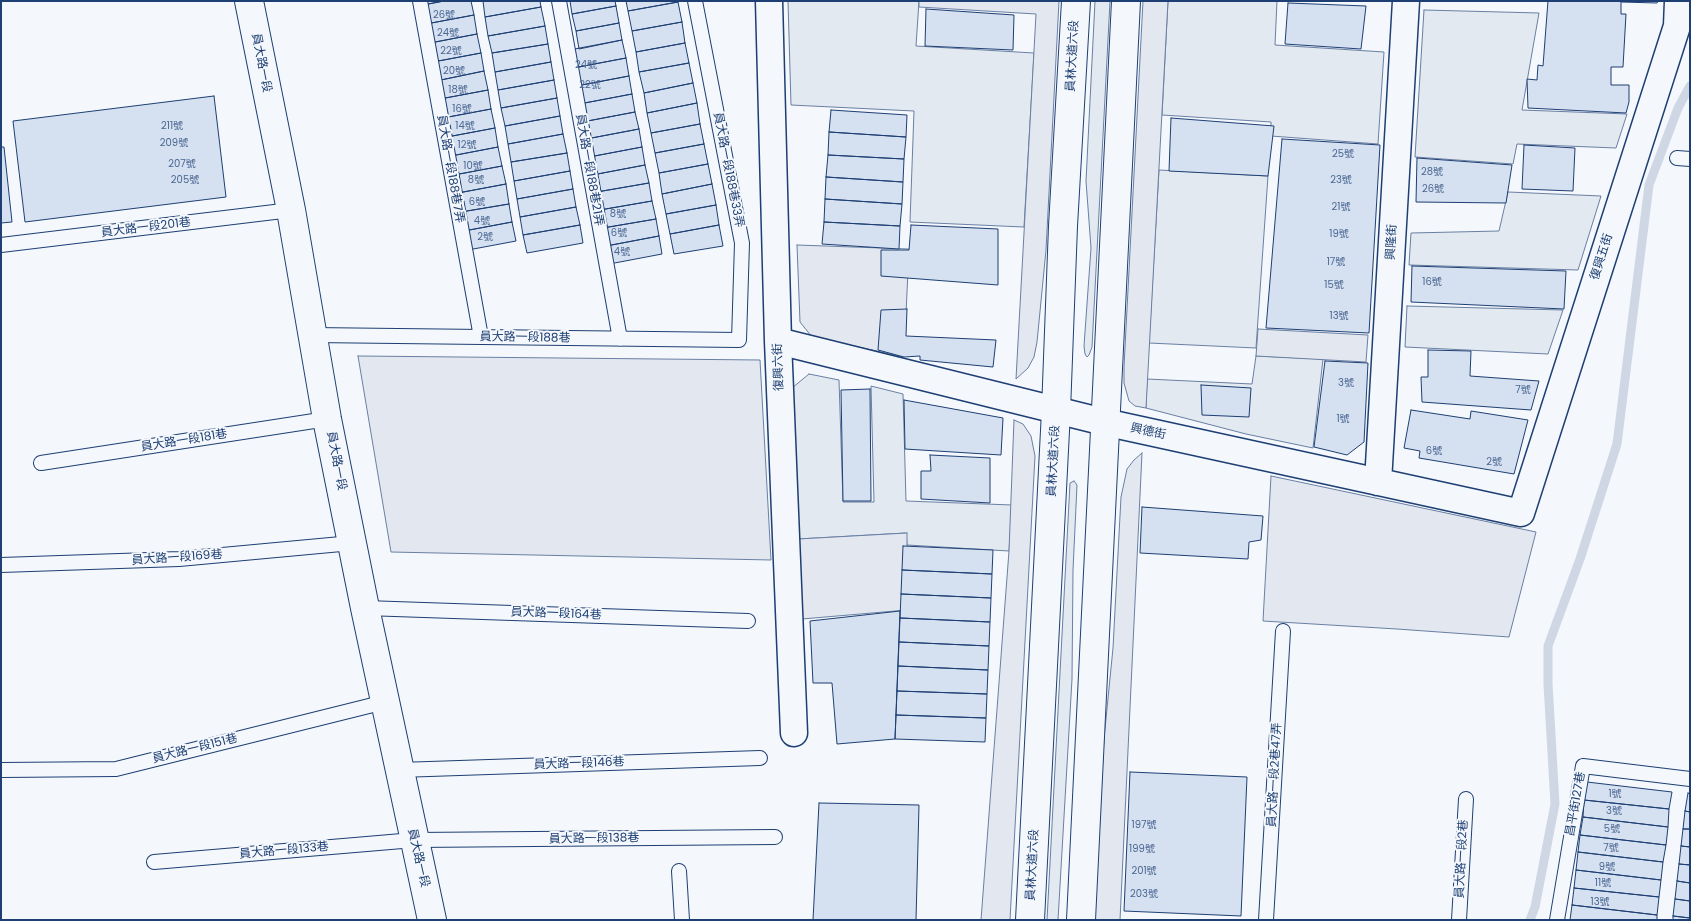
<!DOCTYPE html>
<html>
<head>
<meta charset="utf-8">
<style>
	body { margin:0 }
	#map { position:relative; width:1691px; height:921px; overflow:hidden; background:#f4f7fb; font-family:Poppins,sans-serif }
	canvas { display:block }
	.frame { position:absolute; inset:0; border:2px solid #1d3f73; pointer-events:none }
</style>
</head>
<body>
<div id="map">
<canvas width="1691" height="921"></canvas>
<div class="frame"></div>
</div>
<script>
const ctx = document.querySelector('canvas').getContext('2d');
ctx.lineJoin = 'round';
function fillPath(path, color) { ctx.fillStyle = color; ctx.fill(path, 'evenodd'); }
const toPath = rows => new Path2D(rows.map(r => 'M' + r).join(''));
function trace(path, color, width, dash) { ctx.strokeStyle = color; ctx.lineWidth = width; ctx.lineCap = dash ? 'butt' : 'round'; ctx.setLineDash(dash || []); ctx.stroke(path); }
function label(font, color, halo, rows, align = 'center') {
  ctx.font = font + ' Poppins,"Noto Sans TC",sans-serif'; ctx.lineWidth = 4; ctx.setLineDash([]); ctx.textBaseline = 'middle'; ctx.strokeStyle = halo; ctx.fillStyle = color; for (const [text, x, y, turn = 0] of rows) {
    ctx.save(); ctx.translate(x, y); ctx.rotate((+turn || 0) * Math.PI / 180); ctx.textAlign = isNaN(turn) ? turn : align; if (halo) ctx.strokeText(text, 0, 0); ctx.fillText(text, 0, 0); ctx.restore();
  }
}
const green = toPath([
	[788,1,919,1,916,46,1034,53,1024,227,910,222,914,111,791,105,788,1],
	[1095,1,1110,1,1092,347,1089,355,1087,357,1085,354,1084,346,1091,248,1086,181,1095,1],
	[1168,1,1277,1,1275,45,1384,52,1378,144,1271,136,1271,122,1162,115,1168,1],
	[1424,10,1539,13,1522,110,1627,114,1616,148,1517,144,1513,164,1415,157,1424,10],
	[1159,170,1268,176,1256,348,1149,343,1159,170],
	[1508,192,1601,196,1578,270,1409,265,1411,233,1499,231,1508,192],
	[1407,306,1563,310,1548,354,1405,347,1407,306],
	[1256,356,1323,359,1313,448,1246,434,1146,408,1147,379,1252,384,1256,356],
	[809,374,839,380,843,502,874,502,871,386,903,394,906,501,1012,505,1009,551,907,545,906,533,798,539,792,388,809,374],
	[1074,481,1077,485,1073,570,1072,679,1058,920,1047,920,1070,483,1074,481]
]);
const parking = toPath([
	[919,1,1059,1,1046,250,1037,342,1034,357,1028,368,1016,379,1036,14,919,7,919,1],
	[1143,1,1168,1,1146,408,1135,406,1129,401,1124,383,1124,367,1143,1],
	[797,245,909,249,904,357,812,337,800,322,797,245],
	[1258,329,1368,335,1366,362,1256,356,1258,329],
	[358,356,760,360,771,560,391,552,358,356],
	[1014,420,1023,424,1031,436,1035,456,1010,920,981,920,1009,551,1014,420],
	[1142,453,1120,920,1094,920,1104,739,1113,648,1121,497,1127,469,1134,460,1142,453],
	[1271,476,1536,532,1509,637,1397,629,1263,621,1271,476],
	[907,533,907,610,802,619,798,539,907,533]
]);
const stream = toPath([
	[1530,920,1535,907,1555,804,1548,684,1548,646,1580,559,1617,444,1649,185,1678,108,1690,86]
]);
const building = toPath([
	[422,1,444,1,423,5,422,1],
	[444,1,471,1,474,15,426,24,423,5,444,1],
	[483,1,540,1,541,7,485,17,483,1],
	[570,1,615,1,616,6,572,14,570,1],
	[626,1,677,1,678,2,628,11,626,1],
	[1548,1,1658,1,1657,3,1621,2,1621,14,1626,14,1623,67,1611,67,1611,85,1629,85,1629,102,1626,113,1528,108,1527,79,1537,80,1538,65,1543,66,1548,1],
	[678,2,682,22,632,31,628,11,678,2],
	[1288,3,1366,6,1361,49,1285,44,1288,3],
	[616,6,619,23,576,31,572,14,616,6],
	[541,7,545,26,488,36,485,17,541,7],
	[926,9,1014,15,1013,50,925,46,926,9],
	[474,15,477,34,430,43,426,24,474,15],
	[682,22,685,43,636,52,632,31,682,22],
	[619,23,622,40,579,49,576,31,619,23],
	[545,26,548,44,492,53,488,36,545,26],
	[477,34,481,53,433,62,430,43,477,34],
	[622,40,626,58,568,69,564,51,622,40],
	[685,43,689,63,639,72,636,52,685,43],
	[548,44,551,62,495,72,492,53,548,44],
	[481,53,484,71,436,81,433,62,481,53],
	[626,58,629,76,571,87,568,69,626,58],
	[551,62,554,80,498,90,495,72,551,62],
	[689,63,693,83,644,93,639,72,689,63],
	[484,71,488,90,440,99,436,81,484,71],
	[629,76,632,94,574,105,571,87,629,76],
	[554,80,557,98,501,108,498,90,554,80],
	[693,83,697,103,647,113,644,93,693,83],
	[488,90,491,109,443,118,440,99,488,90],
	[632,94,635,112,577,123,574,105,632,94],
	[214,96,226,197,25,222,13,121,214,96],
	[557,98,560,116,505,126,501,108,557,98],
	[697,103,700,124,651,133,647,113,697,103],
	[491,109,495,128,447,137,443,118,491,109],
	[831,110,907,115,906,137,829,132,831,110],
	[635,112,639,129,581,140,577,123,635,112],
	[560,116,563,134,508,144,505,126,560,116],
	[1171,118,1274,126,1268,176,1169,171,1171,118],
	[700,124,704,144,655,153,651,133,700,124],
	[495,128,498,147,451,156,447,137,495,128],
	[639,129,642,147,584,158,581,140,639,129],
	[829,132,906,137,904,159,828,155,829,132],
	[563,134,567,153,511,162,508,144,563,134],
	[1282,139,1380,145,1369,333,1266,328,1282,139],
	[704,144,708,164,659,173,655,153,704,144],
	[1524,145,1575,148,1573,191,1522,189,1524,145],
	[1,147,4,147,12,222,1,223,1,147],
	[498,147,502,166,454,175,451,156,498,147],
	[642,147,645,165,587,176,584,158,642,147],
	[567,153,570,171,514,181,511,162,567,153],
	[828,155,904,159,903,182,826,177,828,155],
	[1417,158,1512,165,1506,203,1416,202,1417,158],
	[708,164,712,184,662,194,659,173,708,164],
	[645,165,649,183,591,193,587,176,645,165],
	[502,166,506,184,458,193,454,175,502,166],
	[570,171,573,189,517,199,514,181,570,171],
	[826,177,903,182,902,204,825,199,826,177],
	[649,183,652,201,594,211,591,193,649,183],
	[506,184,509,204,461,212,458,193,506,184],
	[712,184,716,205,666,214,662,194,712,184],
	[573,189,576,207,520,217,517,199,573,189],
	[825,199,902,204,900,226,824,222,825,199],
	[652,201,656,219,597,229,594,211,652,201],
	[509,204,512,222,464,231,461,212,509,204],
	[716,205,719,225,670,234,666,214,716,205],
	[576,207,580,225,523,235,520,217,576,207],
	[656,219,659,236,601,247,597,229,656,219],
	[512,222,516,241,468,250,464,231,512,222],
	[824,222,900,226,899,249,822,244,824,222],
	[580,225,583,243,527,253,523,235,580,225],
	[719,225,723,246,674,254,670,234,719,225],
	[911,225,998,229,998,285,881,276,881,250,909,250,911,225],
	[659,236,662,254,604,265,601,247,659,236],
	[1412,266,1566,271,1564,309,1411,302,1412,266],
	[907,309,906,336,996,340,993,367,920,360,920,356,904,357,878,350,881,310,907,309],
	[1428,350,1471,351,1470,376,1539,381,1531,410,1422,402,1421,377,1428,377,1428,350],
	[1325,361,1368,363,1364,442,1347,455,1314,447,1325,361],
	[1201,385,1251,388,1249,417,1202,415,1201,385],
	[870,389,871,501,843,501,841,390,870,389],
	[904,400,1003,418,1001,455,905,449,904,400],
	[1411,410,1470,419,1471,411,1528,420,1514,474,1419,458,1420,451,1404,448,1411,410],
	[930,455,990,458,990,503,921,499,921,471,931,471,930,455],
	[1142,507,1263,516,1261,540,1249,542,1248,559,1140,553,1142,507],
	[903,546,993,550,992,574,902,570,903,546],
	[902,570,992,574,991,598,901,594,902,570],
	[901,594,991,598,990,622,900,618,901,594],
	[900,611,895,739,837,744,832,683,813,683,810,621,900,611],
	[900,618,990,622,989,646,899,642,900,618],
	[899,642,989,646,988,670,898,666,899,642],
	[898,666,988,670,987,694,897,691,898,666],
	[897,691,987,694,986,718,896,715,897,691],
	[896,715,986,718,985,742,895,739,896,715],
	[1130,772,1247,777,1241,916,1124,911,1130,772],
	[1587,782,1672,792,1669,809,1584,800,1587,782],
	[1688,793,1690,794,1690,812,1685,811,1688,793],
	[1584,800,1669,809,1668,827,1583,817,1584,800],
	[819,803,919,805,916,920,813,920,819,803],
	[1685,811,1690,812,1690,829,1683,829,1685,811],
	[1583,817,1668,827,1666,845,1580,835,1583,817],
	[1683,829,1690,829,1690,847,1681,846,1683,829],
	[1580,835,1666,845,1663,862,1578,852,1580,835],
	[1681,846,1690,847,1690,865,1679,864,1681,846],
	[1578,852,1663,862,1661,880,1576,870,1578,852],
	[1679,864,1690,865,1690,883,1677,881,1679,864],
	[1576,870,1661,880,1659,897,1574,888,1576,870],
	[1677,881,1690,883,1690,901,1675,899,1677,881],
	[1574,888,1659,897,1657,915,1572,905,1574,888],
	[1675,899,1690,901,1690,918,1673,916,1675,899],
	[1572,905,1657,915,1657,920,1570,920,1572,905],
	[1673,916,1690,918,1690,920,1673,920,1673,916]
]);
const lane = toPath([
	[420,1,481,337],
	[559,1,620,339],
	[1677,158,1690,159],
	[1,245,291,210],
	[312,335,739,340,742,243,695,1],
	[41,463,327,419],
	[1,565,179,559,352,543],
	[365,608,748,621],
	[1,770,116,769,385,702],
	[399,770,760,758],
	[154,862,414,840,775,837],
	[679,871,682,920],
	[1266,920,1283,631],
	[1459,920,1466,799],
	[1557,920,1583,766,1690,779]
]);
const street = toPath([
	[769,1,778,341,794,733],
	[778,341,1104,422,1521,513,1677,26,1678,1],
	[1378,482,1406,1]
]);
const secondary = toPath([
	[249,1,291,210,327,419,365,608,432,920],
	[1030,920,1056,411,1063,226,1076,1],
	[1081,920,1126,1]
]);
const numberNames = [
	["26號",444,15],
	["24號",448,33],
	["22號",451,51],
	["24號",586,65],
	["20號",454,71],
	["22號",590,85],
	["18號",458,90],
	["16號",462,109],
	["211號",172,126],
	["14號",465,126],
	["209號",174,143],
	["12號",467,145],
	["25號",1343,154],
	["207號",182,164],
	["10號",473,166],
	["28號",1432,172],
	["205號",185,180],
	["8號",476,180],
	["23號",1341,180],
	["26號",1433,189],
	["6號",477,202],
	["21號",1341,207],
	["8號",618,214],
	["4號",482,221],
	["6號",619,233],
	["19號",1339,234],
	["2號",485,237],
	["4號",622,252],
	["17號",1336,262],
	["16號",1432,282],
	["15號",1334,285],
	["13號",1339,316],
	["3號",1346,383],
	["7號",1523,390],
	["1號",1343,419],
	["6號",1434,451],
	["2號",1494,462],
	["1號",1615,794],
	["3號",1614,811],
	["197號",1144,825],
	["5號",1612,829],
	["7號",1611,848],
	["199號",1142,849],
	["9號",1607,867],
	["201號",1144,871],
	["11號",1603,883],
	["203號",1144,894],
	["13號",1600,902]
];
const streetNames = [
	["員林大道六段",1073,56,-87],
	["員大路一段",261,63,79],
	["員大路一段188巷7弄",450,169,80],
	["員大路一段188巷21弄",589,170,80],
	["員大路一段188巷33弄",728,170,79],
	["員大路一段201巷",146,228,-7],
	["興隆街",1392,242,-87],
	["復興五街",1602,257,-72],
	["員大路一段188巷",525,338,1],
	["復興六街",779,367,-92],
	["興德街",1148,432,12],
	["員大路一段181巷",184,441,-9],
	["員大路一段",336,461,79],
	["員林大道六段",1054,461,-87],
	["員大路一段169巷",177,558,-4],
	["員大路一段164巷",556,614,2],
	["員大路一段151巷",195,749,-14],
	["員大路一段146巷",579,764,-2],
	["員大路一段2巷47弄",1275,775,-87],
	["昌平街127巷",1576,804,-80],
	["員大路一段138巷",594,839,-1],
	["員大路一段133巷",284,851,-5],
	["員大路一段",418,858,77],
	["員大路一段2巷",1462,859,-87],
	["員林大道六段",1033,865,-87]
];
fillPath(green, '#e3e9f0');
trace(green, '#687fa3', 1);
fillPath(parking, '#e3e8f0');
trace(parking, '#687fa3', 1);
trace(stream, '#cfd7e4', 9);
fillPath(building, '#d5e0f0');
trace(building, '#1d3f73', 1);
trace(lane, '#1d3f73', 16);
trace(street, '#1d3f73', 29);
trace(secondary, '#1d3f73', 30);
trace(lane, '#f4f7fb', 14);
trace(street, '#f4f7fb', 26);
trace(secondary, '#f4f7fb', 28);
label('10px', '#4b6792', null, numberNames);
label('12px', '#1d3f73', '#f4f7fb', streetNames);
</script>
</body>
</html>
